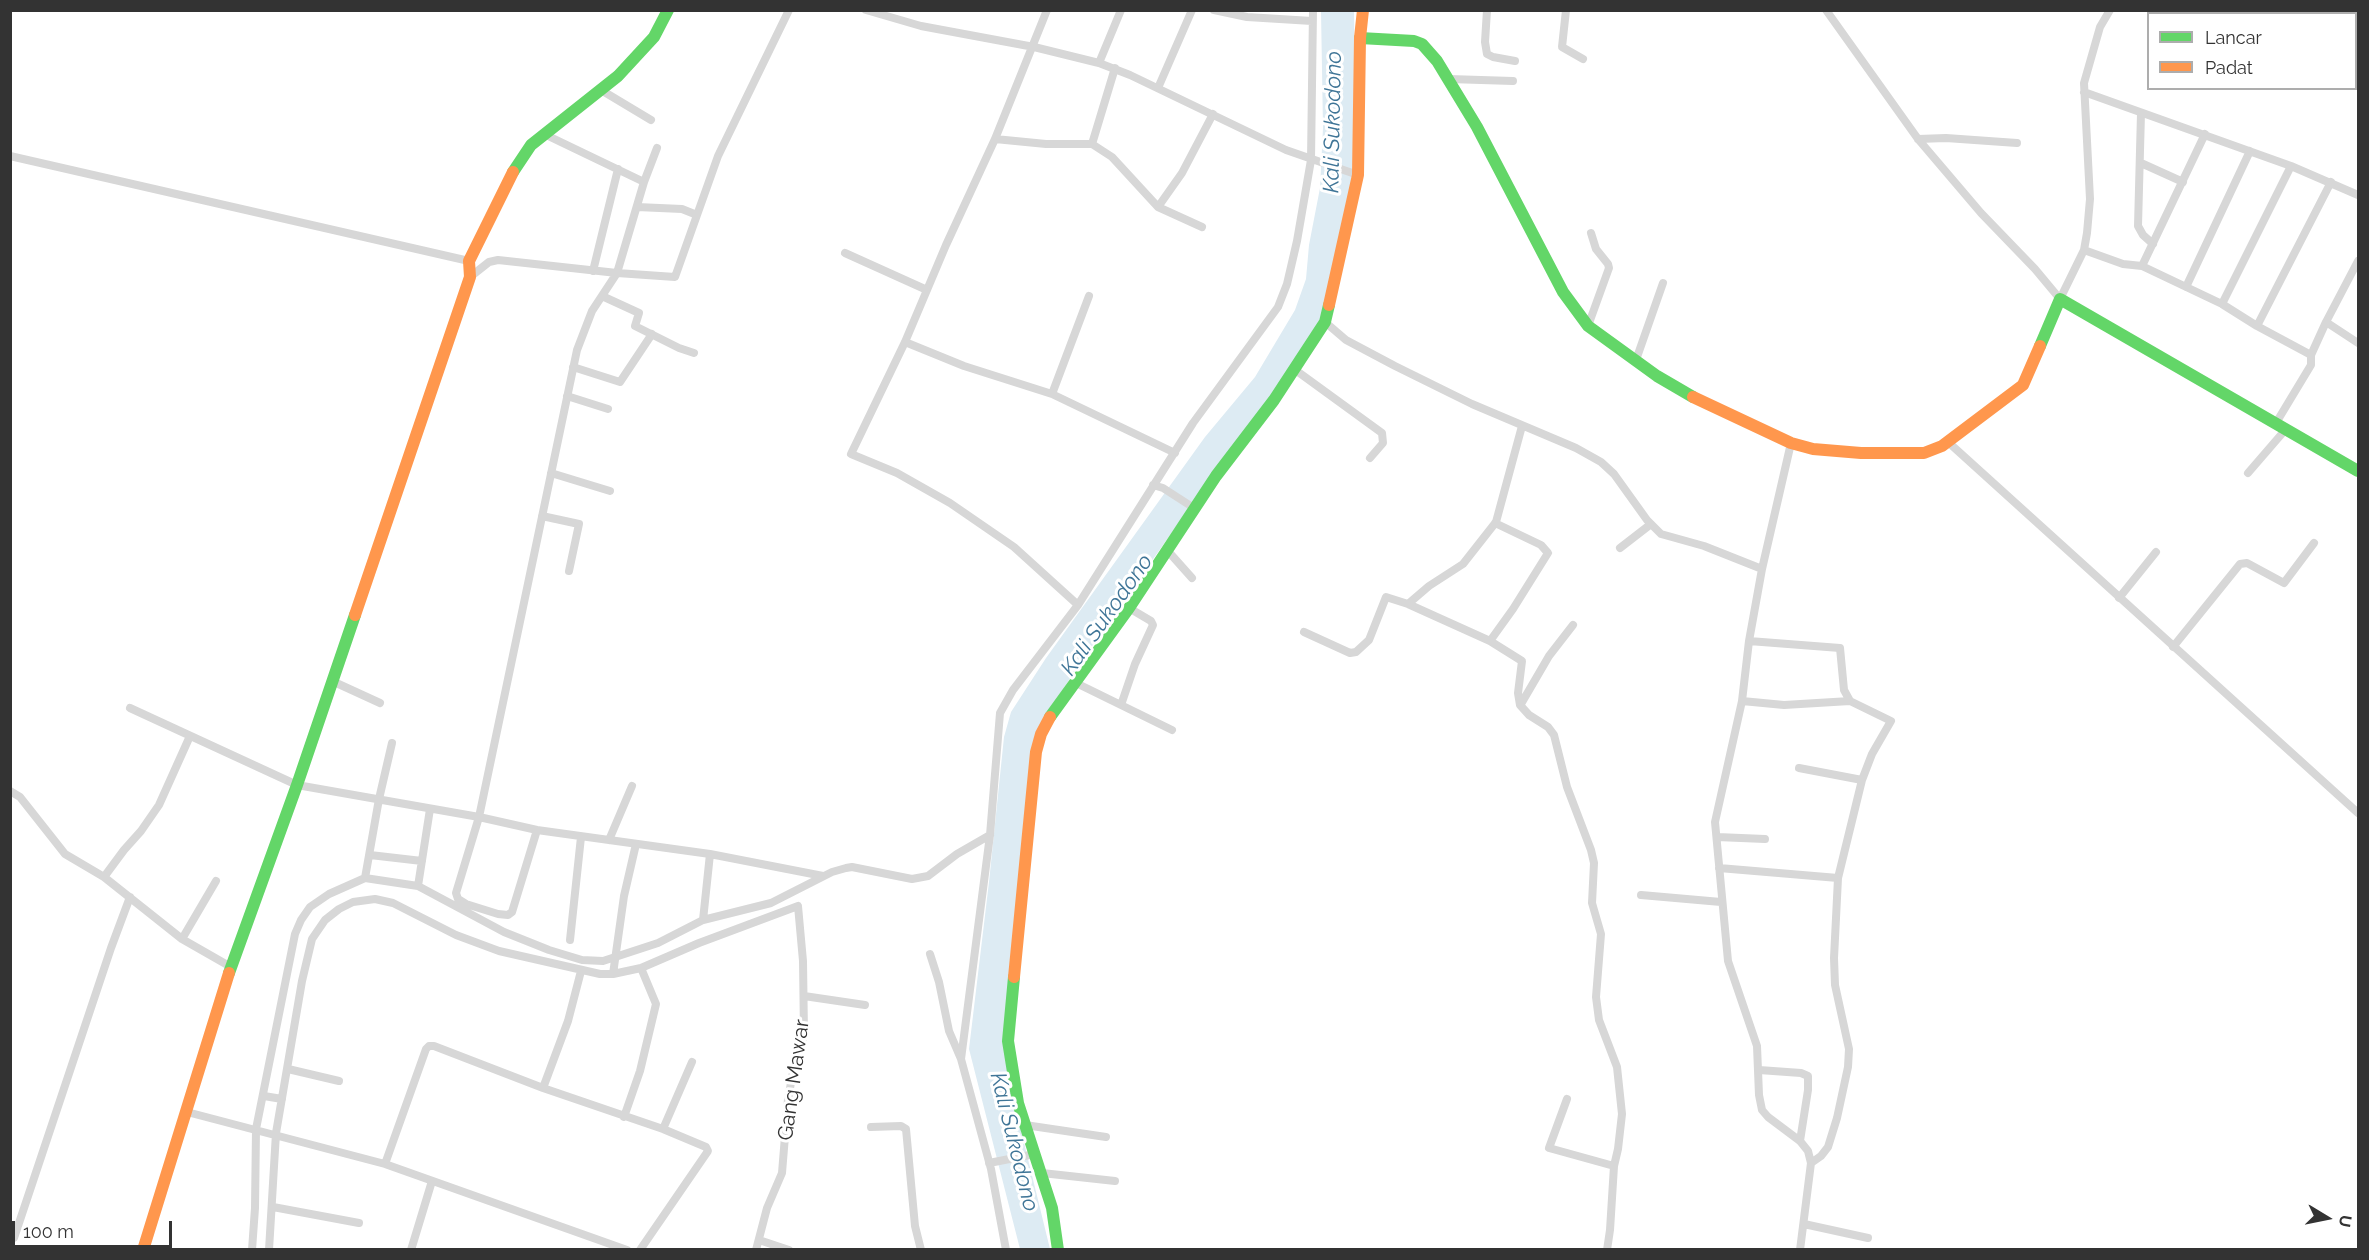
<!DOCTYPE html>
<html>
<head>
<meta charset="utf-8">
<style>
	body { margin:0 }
	#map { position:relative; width:2369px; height:1260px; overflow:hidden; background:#fff; font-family:Raleway,sans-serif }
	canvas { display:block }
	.frame { position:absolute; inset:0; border:12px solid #333; pointer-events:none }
	.legend { position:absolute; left:2147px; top:12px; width:210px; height:78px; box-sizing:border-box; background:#fff; border:2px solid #adadad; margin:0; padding:8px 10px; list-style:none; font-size:18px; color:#333 }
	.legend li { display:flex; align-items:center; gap:12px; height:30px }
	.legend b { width:30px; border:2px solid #adadad }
	.north { position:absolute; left:2297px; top:1188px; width:60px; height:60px; -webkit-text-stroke:4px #fff; paint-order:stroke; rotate:100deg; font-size:16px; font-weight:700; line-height:24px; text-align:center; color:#333 }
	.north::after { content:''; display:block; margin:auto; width:21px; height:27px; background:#333; clip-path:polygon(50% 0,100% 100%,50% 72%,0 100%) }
	.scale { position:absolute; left:12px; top:1221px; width:160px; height:27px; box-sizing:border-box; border:3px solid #333; border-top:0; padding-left:8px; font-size:18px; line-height:21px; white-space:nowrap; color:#333; -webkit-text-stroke:4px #fff; paint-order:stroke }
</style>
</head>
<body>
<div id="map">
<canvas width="2369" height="1260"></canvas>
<div class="frame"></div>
<ul class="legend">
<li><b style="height:8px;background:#63d668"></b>Lancar</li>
<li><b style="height:8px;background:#ff974d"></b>Padat</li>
</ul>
<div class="north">U</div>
<div class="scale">100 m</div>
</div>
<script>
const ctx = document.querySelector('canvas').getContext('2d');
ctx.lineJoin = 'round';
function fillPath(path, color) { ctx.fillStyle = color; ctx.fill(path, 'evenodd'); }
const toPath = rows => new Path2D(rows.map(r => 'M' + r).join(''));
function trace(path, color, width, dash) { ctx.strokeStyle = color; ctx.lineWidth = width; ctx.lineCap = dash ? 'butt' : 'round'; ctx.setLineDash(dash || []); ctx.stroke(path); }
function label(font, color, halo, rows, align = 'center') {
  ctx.font = font + ' Raleway,sans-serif'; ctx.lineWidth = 6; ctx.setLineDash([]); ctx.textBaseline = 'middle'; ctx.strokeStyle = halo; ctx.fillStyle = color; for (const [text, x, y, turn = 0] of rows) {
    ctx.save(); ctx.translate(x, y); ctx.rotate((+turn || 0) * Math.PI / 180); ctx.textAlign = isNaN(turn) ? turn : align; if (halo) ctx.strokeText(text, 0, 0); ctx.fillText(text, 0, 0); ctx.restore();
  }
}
const water = toPath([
	[1321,11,1354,11,1356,160,1328,301,1309,346,1210,478,1076,669,1049,712,1036,737,1005,1046,1017,1114,1050,1249,1020,1249,969,1049,989,882,1004,737,1011,712,1046,658,1205,437,1255,377,1295,310,1306,279,1309,245,1320,188,1323,128]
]);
const street = toPath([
	[866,10,921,26,1034,47,1099,63,1130,75,1286,150,1358,175],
	[1047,10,995,139,946,245,905,342,851,454,897,473,950,503,1014,547,1078,605],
	[1214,10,1247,17,1312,21],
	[1487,10,1485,42,1487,54,1493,57,1515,61],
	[1566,10,1562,47,1583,59],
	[1826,10,1918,139,1981,213,2035,269,2060,299,2084,250,2087,233,2090,199,2084,83,2100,27,2110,10],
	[1099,63,1121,10],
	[1449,79,1513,81],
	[1158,88,1192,10],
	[601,90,651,120],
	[2084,92,2291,166,2358,195],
	[2141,113,2138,226,2143,235,2153,244],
	[544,134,644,182],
	[995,139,1046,144,1092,144,1112,157,1158,207,1202,227],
	[1918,139,1946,138,2017,143],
	[1092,144,1115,68],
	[10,156,469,261],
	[2141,163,2183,182],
	[637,207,682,209,697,215],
	[1158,207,1182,173,1213,114],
	[2084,250,2123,264,2142,266,2222,304,2257,326,2311,355],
	[845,253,927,290],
	[2142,266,2205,134],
	[593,271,618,169],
	[470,277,489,262,498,260,617,273,675,277,718,156,789,10],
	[2186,287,2250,151],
	[602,296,639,313,635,326,679,348,694,353],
	[2222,304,2291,166],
	[1325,322,1346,340,1395,366,1472,404,1576,448,1601,462,1614,474,1647,520,1661,534,1704,546,1762,569],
	[2326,322,2358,343],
	[1588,326,1609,268,1608,264,1596,249,1591,233],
	[2257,326,2331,182],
	[905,342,964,366,1052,394,1089,296],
	[1636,360,1663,283],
	[573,367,620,382,652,334],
	[1294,369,1382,433,1383,443,1370,458],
	[1052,394,1175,453],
	[567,396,608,409],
	[2276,423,2311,365,2311,355,2326,322,2358,261],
	[1948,442,2358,813],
	[1791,443,1762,569,1749,641,1742,701,1715,822,1728,961,1757,1046,1759,1095,1762,1110,1768,1117,1800,1141,1808,1151,1811,1163,1800,1250],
	[551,473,610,491],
	[2248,473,2286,429],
	[1153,485,1163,488,1194,508],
	[542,516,579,524,569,571],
	[1620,548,1651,524],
	[1167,550,1192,578],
	[2119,598,2156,552],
	[1408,604,1429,586,1463,564,1496,522,1522,426],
	[1304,632,1350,653,1356,652,1369,640,1386,597,1408,604,1490,641,1522,661,1518,693,1520,705,1529,715,1548,727,1554,735,1567,787,1591,850,1594,863,1592,903,1601,934,1596,997,1599,1020,1617,1067,1622,1114,1618,1149,1614,1166,1610,1230,1607,1250],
	[1490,641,1513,609,1548,553,1541,545,1495,523],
	[1749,641,1840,648,1844,690,1850,701],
	[2173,647,2240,564,2247,563,2284,583,2314,543],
	[332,681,380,703],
	[1074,682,1172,730],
	[1742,701,1784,705,1850,701,1891,721,1872,754,1862,780,1838,878,1834,958,1835,985,1849,1049,1848,1067,1837,1118,1828,1147,1821,1156,1811,1163],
	[1521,704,1549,656,1573,625],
	[1121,705,1135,664,1153,625,1151,621,1129,608],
	[130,708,297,785,479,817,537,830,710,854,823,876],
	[1799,768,1862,780],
	[10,791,20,797,65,854,104,877,182,939,231,967],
	[537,830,512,912,508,915,498,914,466,904,458,899,456,893,479,817,577,350,592,311,617,273,644,182,657,148],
	[1717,837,1765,839],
	[609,840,632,786],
	[370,855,422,861],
	[1719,868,1838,878],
	[104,877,124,850,141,831,159,805,190,736],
	[365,878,379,799,392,743],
	[418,886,430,809],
	[1641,895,1721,902],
	[703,920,710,854],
	[182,939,216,881],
	[570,940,581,837],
	[930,954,939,982,949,1031,961,1059],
	[613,974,624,896,636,844],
	[804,996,865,1005],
	[288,1069,339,1081],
	[1759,1070,1801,1073,1808,1076,1808,1090,1800,1141],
	[543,1088,568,1021,581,971],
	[264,1096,282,1099],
	[1567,1099,1549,1148,1614,1166],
	[187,1112,385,1164,627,1250],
	[624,1117,640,1071,656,1004,641,968],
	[1025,1125,1106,1137],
	[871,1127,901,1126,906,1129,915,1226,921,1250],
	[663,1129,692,1062],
	[989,1163,1035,1154],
	[385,1164,426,1049,429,1046,434,1046,543,1088,663,1129,706,1147,708,1151,640,1250],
	[1042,1173,1115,1181],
	[273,1207,359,1223],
	[1804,1224,1868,1238],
	[14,1238,111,948,130,897],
	[759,1240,789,1250],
	[252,1250,255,1208,256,1129,295,934,301,920,310,907,329,894,365,878,418,886,504,932,549,950,582,960,603,961,658,943,703,920,771,903,832,872,846,868,852,867,912,879,928,876,957,854,990,835],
	[269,1250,276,1133,302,981,312,939,325,920,339,909,353,902,375,899,393,903,456,935,499,951,600,974,613,974,641,968,699,943,798,906,803,961,804,1035,793,1072,788,1099,782,1173,767,1208,756,1250],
	[411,1250,432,1181],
	[1006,1250,991,1169,961,1059,990,835,1000,713,1013,690,1078,605,1193,423,1278,307,1287,284,1297,241,1311,160,1313,10]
]);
const fast = toPath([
	[1360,38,1414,41,1422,44,1437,61,1477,127,1563,292,1588,326,1657,376,1693,397],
	[513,172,531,145,618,76,654,37,668,10],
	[2040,346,2060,299,2358,471],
	[1050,717,1129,608,1216,476,1274,400,1325,322,1329,305],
	[229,973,297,785,355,615],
	[1014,977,1008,1041,1018,1103,1052,1208,1058,1250]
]);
const slow = toPath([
	[1329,305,1358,175,1360,38,1363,10],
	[1693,397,1791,443,1813,449,1861,453,1924,453,1942,446,2023,385,2040,346],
	[355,615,470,277,469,261,513,172],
	[1014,977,1036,752,1041,734,1050,717],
	[143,1250,229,973]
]);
const streetNames = [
	["Gang Mawar",794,1080,-82]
];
const waterNames = [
	["Kali Sukodono",1333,122,-89],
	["Kali Sukodono",1107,615,-55],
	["Kali Sukodono",1014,1142,76]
];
fillPath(water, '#ddebf3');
trace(street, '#d7d7d7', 8);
trace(fast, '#63d668', 12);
trace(slow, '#ff974d', 12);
label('21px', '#333', '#fff', streetNames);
label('italic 22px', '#3f7597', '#fff', waterNames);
</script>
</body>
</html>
